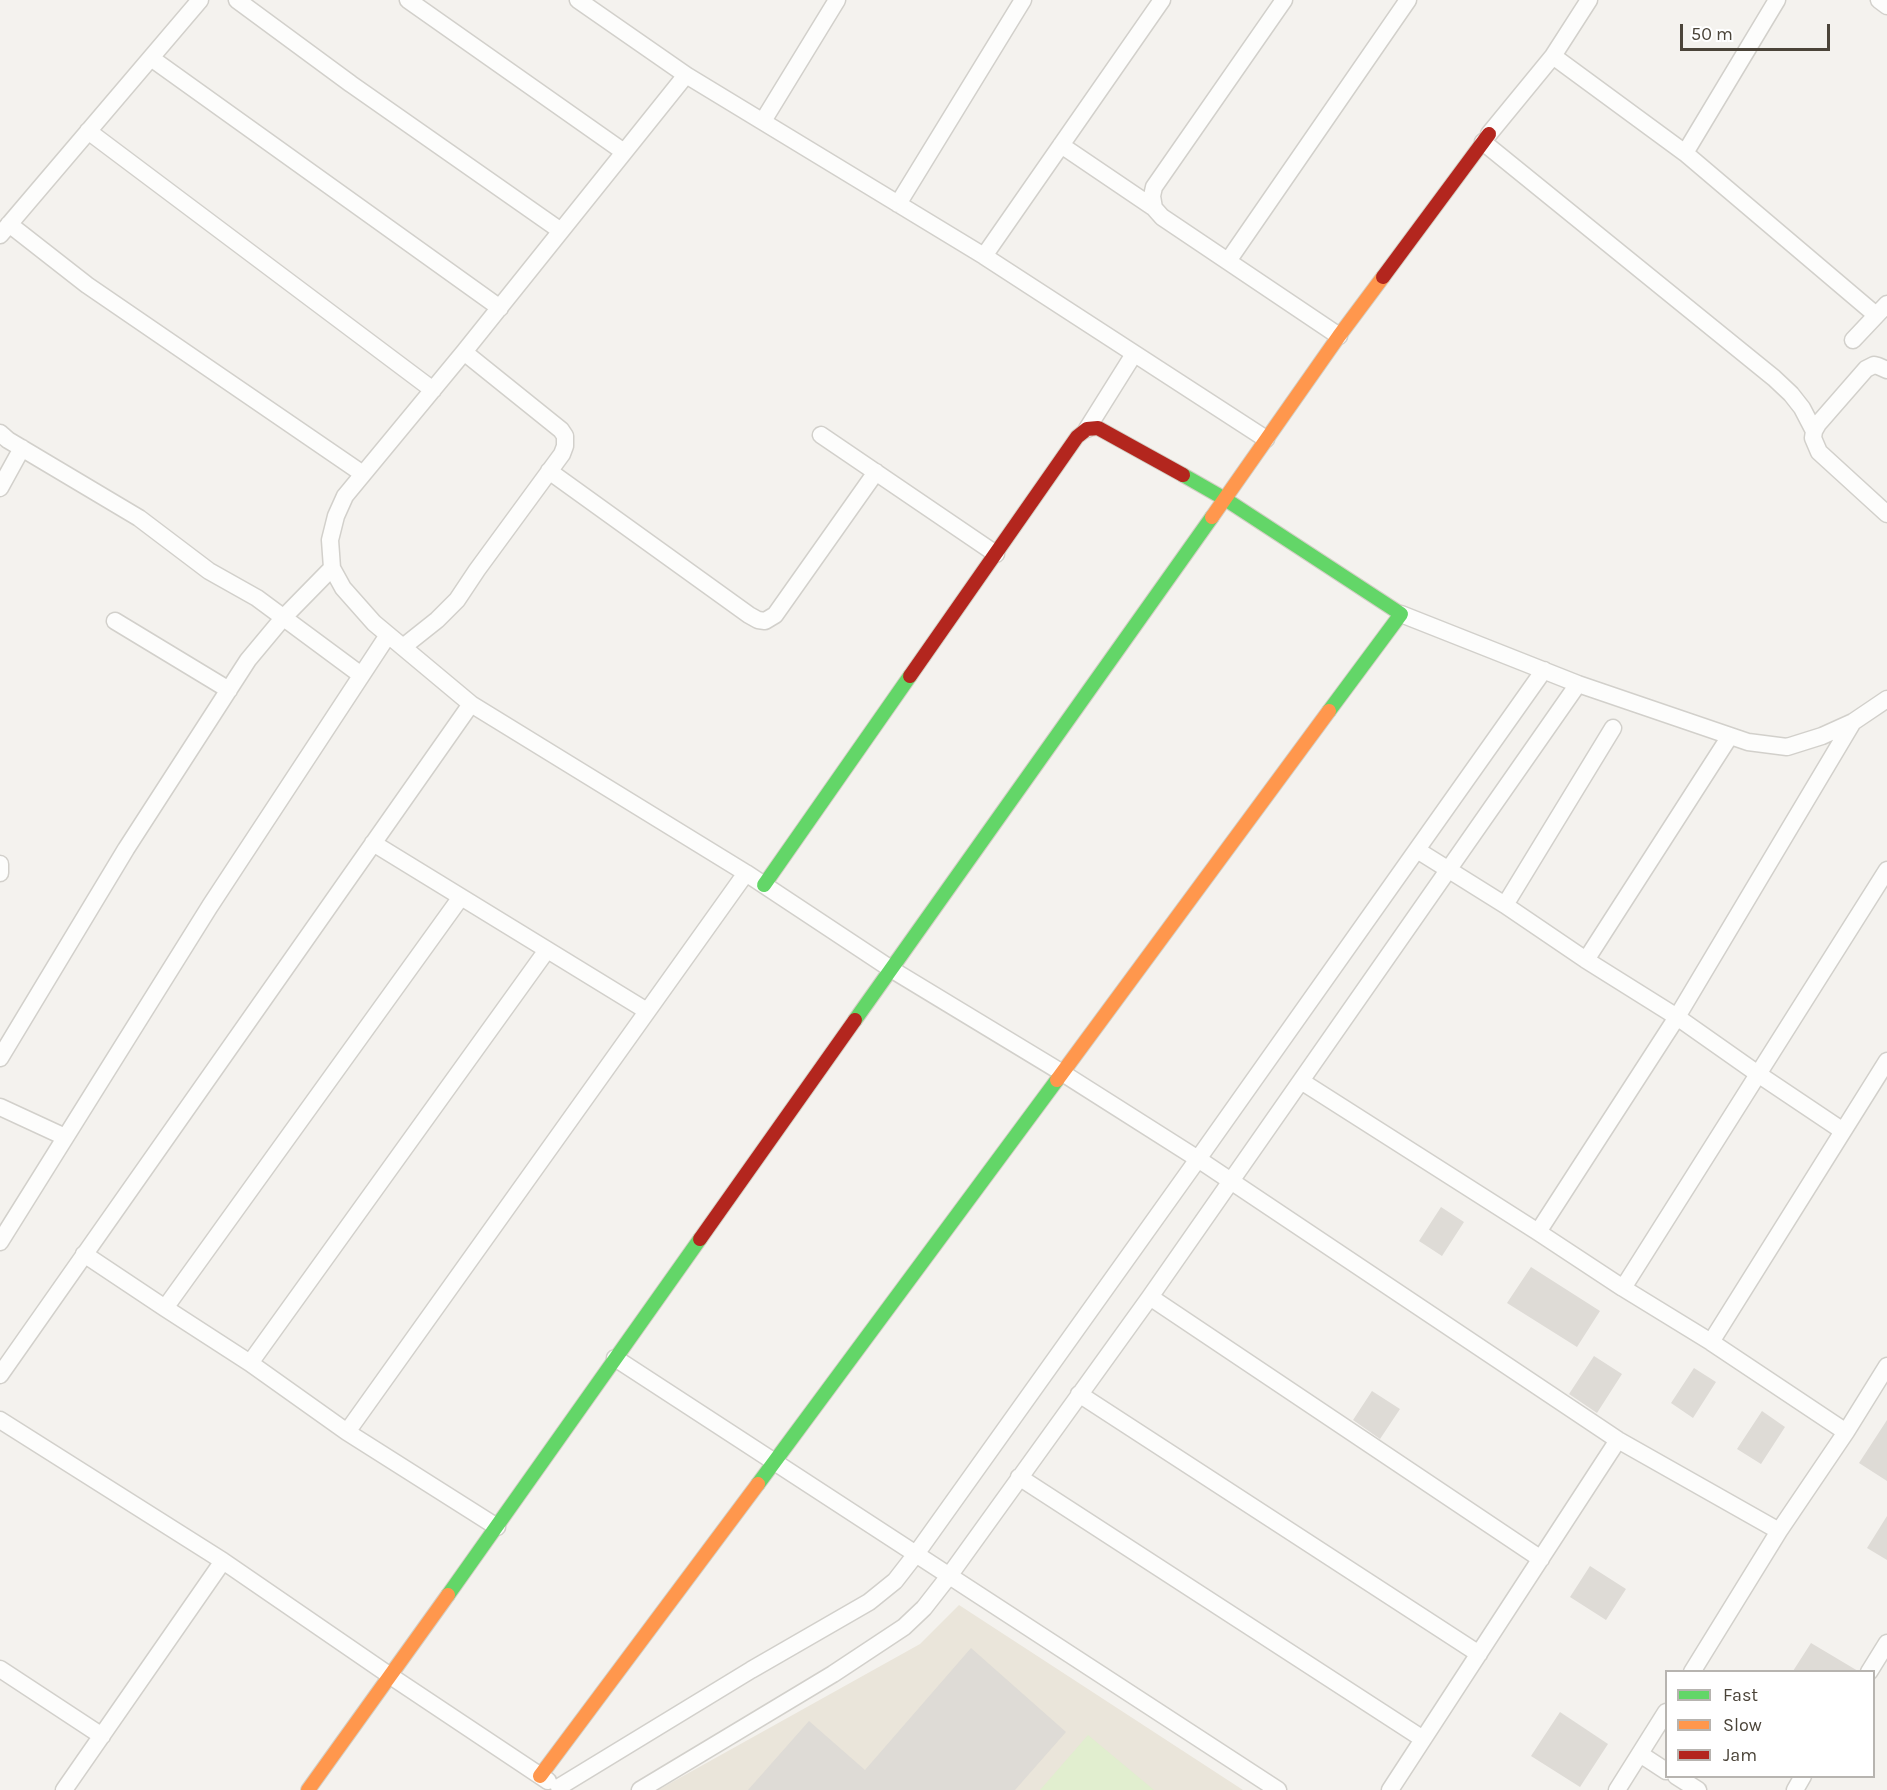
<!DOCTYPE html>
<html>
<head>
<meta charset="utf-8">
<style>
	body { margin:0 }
	#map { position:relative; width:1887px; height:1790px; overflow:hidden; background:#f4f2ee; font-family:Karla,sans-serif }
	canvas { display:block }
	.legend { position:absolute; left:1665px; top:1670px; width:210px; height:108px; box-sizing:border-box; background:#fff; border:2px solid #b7b4b0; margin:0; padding:8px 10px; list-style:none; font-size:18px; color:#4b4439 }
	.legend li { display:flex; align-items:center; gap:12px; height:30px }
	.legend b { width:30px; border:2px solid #b7b4b0 }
	.scale { position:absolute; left:1680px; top:24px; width:150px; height:27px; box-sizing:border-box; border:3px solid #4b4439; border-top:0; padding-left:8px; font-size:18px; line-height:21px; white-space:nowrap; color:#4b4439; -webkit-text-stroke:4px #fff; paint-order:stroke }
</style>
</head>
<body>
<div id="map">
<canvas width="1887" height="1790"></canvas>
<ul class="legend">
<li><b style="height:8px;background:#63d668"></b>Fast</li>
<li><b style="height:8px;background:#ff974d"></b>Slow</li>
<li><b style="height:8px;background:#b3261e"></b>Jam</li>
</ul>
<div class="scale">50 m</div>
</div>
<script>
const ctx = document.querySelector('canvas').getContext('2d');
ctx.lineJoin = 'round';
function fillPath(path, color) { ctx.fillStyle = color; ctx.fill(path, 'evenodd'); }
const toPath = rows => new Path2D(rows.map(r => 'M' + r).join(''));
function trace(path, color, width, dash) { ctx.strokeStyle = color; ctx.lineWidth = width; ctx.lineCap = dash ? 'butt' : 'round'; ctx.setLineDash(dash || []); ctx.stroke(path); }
const education = toPath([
	[959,1605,1243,1790,658,1790,920,1644]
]);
const green = toPath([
	[1088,1735,1154,1790,1040,1790]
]);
const building = toPath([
	[1441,1207,1464,1222,1442,1256,1419,1241],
	[1531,1267,1600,1311,1577,1347,1507,1303],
	[1594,1356,1622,1374,1597,1413,1569,1394],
	[1694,1368,1716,1382,1693,1418,1671,1403],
	[1372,1391,1400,1409,1380,1439,1353,1420],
	[1762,1411,1785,1427,1761,1464,1737,1449],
	[1887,1420,1887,1481,1859,1463],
	[1887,1516,1887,1560,1867,1548],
	[1590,1566,1626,1589,1606,1620,1570,1597],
	[1811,1643,1858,1671,1793,1671],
	[971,1648,1066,1732,1015,1790,748,1790,809,1721,865,1770],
	[1560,1712,1608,1744,1580,1787,1531,1756]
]);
const street = toPath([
	[237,0,351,84,561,231],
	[408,0,624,152],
	[578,0,686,75,984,256,1266,439],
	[1284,0,1154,187,1152,196,1154,208,1162,217,1339,336],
	[1879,0,1887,6],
	[1553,56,1685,153,1876,315],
	[151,58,500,308],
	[763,121,837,0],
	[88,131,433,390],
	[1489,134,1553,56,1589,0],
	[1483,142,1774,378,1791,394,1802,408,1814,431,1813,438,1819,452,1887,514],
	[1061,145,1154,208],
	[1685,153,1777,0],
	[898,204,1023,0],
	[9,224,87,285,363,474],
	[0,235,200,0],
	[984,256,1162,0],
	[1228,261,1408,0],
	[1853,340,1887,304],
	[1087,429,1134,354],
	[1814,431,1818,424,1866,369,1874,365,1878,366,1887,370],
	[0,433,8,440,139,518,209,571,257,598,361,675],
	[821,435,996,554],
	[549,471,749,615,758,620,765,621,775,615,876,472],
	[0,488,22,448],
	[1401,614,1578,684,1748,742,1787,747,1822,736,1853,722,1887,699],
	[115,621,229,690],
	[403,647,437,620,457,600,477,570,562,454,565,446,565,436,561,430,464,352],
	[471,704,374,623,343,588,332,568,330,540,336,516,345,496,464,352,686,75],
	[373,843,647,1011],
	[1417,850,1505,905,1586,960,1677,1017,1758,1074,1843,1131],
	[0,864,0,873],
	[1505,905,1613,728],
	[1586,960,1730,736],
	[0,1058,126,849,248,660,283,618,332,568],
	[1301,1081,1538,1232,1623,1288,1711,1342,1846,1432],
	[0,1107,65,1137],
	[1538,1232,1677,1017,1853,722],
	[0,1242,210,906,388,635],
	[84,1254,165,1308,250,1363,347,1432,497,1527],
	[1623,1288,1887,870],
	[1150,1297,1541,1559],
	[165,1308,461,897],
	[1711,1342,1887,1061],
	[615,1358,1278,1790],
	[250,1363,547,950],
	[0,1375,471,704,746,873,891,969,1061,1072,1198,1159,1618,1440,1779,1531],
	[1079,1394,1479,1654],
	[0,1420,223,1561,389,1675,548,1781],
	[347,1432,746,873],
	[1019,1477,1423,1739],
	[0,1669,102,1736],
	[1692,1672,1779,1531,1846,1432,1887,1366],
	[1869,1672,1887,1643],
	[1640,1754,1666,1771],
	[1676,1776,1698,1790],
	[559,1787,751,1670,869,1602,895,1581,916,1554,1198,1159,1544,670],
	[64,1790,223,1561],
	[640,1790,833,1674,904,1627,924,1608,949,1576,1150,1297,1578,684],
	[1390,1790,1618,1440],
	[1617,1790,1666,1712],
	[1795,1790,1803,1776]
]);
const fast = toPath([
	[1183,475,1225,499,1401,614,1329,711],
	[764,885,910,676],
	[855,1020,1212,517],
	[758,1484,1057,1080],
	[448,1595,700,1239]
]);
const slow = toPath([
	[1212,517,1339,336,1383,277],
	[1057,1080,1329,711],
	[540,1776,758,1484],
	[308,1790,448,1595]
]);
const jam = toPath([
	[1383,277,1489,134],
	[910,676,1077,437,1087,429,1098,428,1183,475],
	[700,1239,855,1020]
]);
fillPath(education, '#eae5da');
fillPath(green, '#e1eecf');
fillPath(building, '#dedbd6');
trace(street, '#d2d0cb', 19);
trace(fast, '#d3cfc5', 16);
trace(slow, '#d3cfc5', 16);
trace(jam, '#d3cfc5', 16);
trace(street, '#fdfdfc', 16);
trace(fast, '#63d668', 14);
trace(slow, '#ff974d', 14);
trace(jam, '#b3261e', 14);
</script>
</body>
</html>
